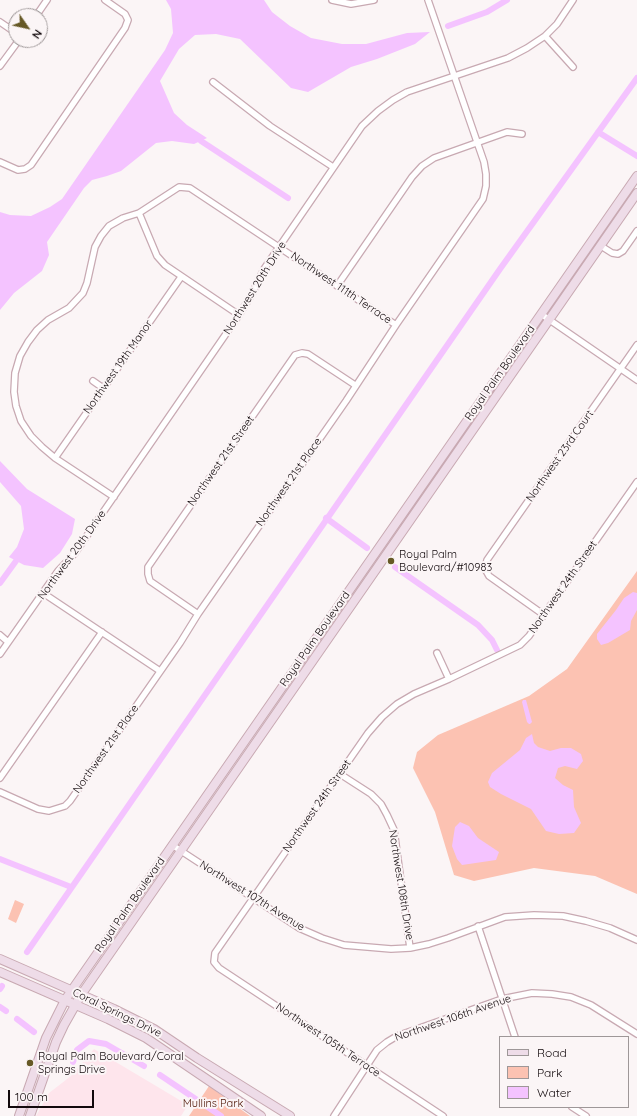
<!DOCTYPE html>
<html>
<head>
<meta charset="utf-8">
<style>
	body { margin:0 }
	#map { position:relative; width:637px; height:1116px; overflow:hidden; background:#fbf5f6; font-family:Quicksand,sans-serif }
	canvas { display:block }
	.legend { position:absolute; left:499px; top:1036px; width:130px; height:72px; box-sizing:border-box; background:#fbf5f6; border:1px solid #9e9798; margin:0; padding:5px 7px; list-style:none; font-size:12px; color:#12090c }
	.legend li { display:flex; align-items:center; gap:8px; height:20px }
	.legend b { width:20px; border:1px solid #9e9798 }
	.north { position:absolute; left:8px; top:8px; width:40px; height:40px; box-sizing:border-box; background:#fbf5f6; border:1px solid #9e9798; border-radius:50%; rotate:124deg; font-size:11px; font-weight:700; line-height:16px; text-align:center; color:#12090c }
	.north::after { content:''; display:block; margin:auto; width:14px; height:18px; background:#665926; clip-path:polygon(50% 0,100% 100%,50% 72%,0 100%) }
	.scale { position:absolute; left:8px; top:1090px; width:86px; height:18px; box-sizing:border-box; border:2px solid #12090c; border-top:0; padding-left:5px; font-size:12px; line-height:14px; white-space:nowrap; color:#12090c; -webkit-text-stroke:3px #fbf5f6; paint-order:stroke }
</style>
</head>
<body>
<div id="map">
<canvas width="637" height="1116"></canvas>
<ul class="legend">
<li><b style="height:5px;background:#eedce8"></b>Road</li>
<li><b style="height:11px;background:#fcc2b2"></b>Park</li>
<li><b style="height:11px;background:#f4c3ff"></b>Water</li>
</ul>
<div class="north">N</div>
<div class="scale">100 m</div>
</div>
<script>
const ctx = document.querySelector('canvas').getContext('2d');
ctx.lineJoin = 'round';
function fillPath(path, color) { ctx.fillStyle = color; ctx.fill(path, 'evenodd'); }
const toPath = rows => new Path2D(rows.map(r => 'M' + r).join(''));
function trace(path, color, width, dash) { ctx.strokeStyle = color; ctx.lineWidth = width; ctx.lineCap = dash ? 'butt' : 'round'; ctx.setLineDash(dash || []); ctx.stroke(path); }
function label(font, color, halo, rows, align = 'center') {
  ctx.font = font + ' Quicksand,sans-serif'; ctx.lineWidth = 4; ctx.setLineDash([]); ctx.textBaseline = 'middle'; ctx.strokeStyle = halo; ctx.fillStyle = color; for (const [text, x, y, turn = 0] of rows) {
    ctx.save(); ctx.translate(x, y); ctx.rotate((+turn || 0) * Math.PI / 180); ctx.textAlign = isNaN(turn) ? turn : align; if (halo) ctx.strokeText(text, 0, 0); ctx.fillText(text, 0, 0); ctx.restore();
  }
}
const built = toPath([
	[94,1049,188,1105,181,1116,36,1116,49,1093,71,1076]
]);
const green = toPath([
	[637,571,637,894,595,876,534,868,474,881,454,875,435,812,413,768,417,752,438,735,529,696,567,669],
	[15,900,24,904,16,923,8,919],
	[209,1086,250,1116,189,1116]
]);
const water = toPath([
	[166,0,264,0,272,12,290,26,311,38,342,44,366,44,407,33,430,32,415,44,377,59,351,67,308,92,291,88,240,39,216,34,195,35,179,49,160,81,174,113,187,125,207,138,194,144,172,141,156,143,121,171,107,176,92,180,84,188,47,242,49,255,42,271,14,293,0,310,0,212,10,215,31,216,50,207,62,199,165,50,173,33,171,9],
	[0,461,27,489,75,519,72,534,60,553,43,568,24,565,9,557,17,547,24,529,21,506,0,482],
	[633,592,637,593,637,610,631,621,630,630,608,643,601,645,597,639,597,634,616,610,624,598],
	[523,700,526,700,532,722,530,724,529,724,527,722,522,702],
	[532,734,534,743,538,747,550,751,561,748,571,748,581,754,583,761,577,769,565,766,558,768,555,778,563,785,573,790,574,807,581,823,574,833,559,834,546,831,531,809,501,794,490,787,488,782,492,773,520,750,526,738],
	[460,822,469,826,478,838,499,852,496,860,462,865,457,859,452,846,455,827]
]);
const canal = toPath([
	[448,26,487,12,507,0],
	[598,132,637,156],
	[201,141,288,198],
	[326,518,367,548],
	[395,567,478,625,492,640,497,650],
	[0,583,16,561],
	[0,859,71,887],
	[27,952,500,269,637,78],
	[0,989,2,986],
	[0,1007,6,1011],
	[17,1019,34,1032],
	[73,1062,77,1050,89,1041,106,1044,144,1066],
	[160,1075,221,1116]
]);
const street = toPath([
	[332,0,351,4,374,0],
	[36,16,47,0],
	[0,22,16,33],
	[545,36,573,67],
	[0,66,19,40],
	[213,82,270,126,333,167],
	[0,162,18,170,25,169,31,165,125,28,128,20,125,14,105,0],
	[139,213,157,256,165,265,239,315],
	[601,246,612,253,618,254,623,251,637,231],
	[337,286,412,177,422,166,434,158,507,132,522,134],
	[541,314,637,380],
	[93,381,103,388],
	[55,458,181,277],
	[114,497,55,458,42,447,31,436,21,421,16,406,14,392,15,373,20,356,28,342,37,330,48,320,69,308,83,293,87,283,95,247,101,236,109,226,123,218,139,213,179,187,190,188,396,325],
	[43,593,160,671],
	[198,614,150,581,148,574,148,567,195,499,295,355,302,353,308,354,355,385],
	[544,615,489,576,485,569,487,560,637,345],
	[0,635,8,642],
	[437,653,449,679],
	[0,654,58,571,75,553,239,315,252,294,264,269,362,126,378,111,393,100,407,92,508,58,527,48,545,36,557,24,573,0],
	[340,774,371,794,381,804,387,815,394,830,410,948],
	[0,778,102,632],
	[0,792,38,809,49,811,65,806,70,801,180,643,198,614,346,401,396,325,483,199,486,186,486,174,484,162,428,0],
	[172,845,299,928,322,938,344,945,391,949,410,948,429,944,448,938,505,917,534,915,563,916,586,921,610,928,637,940],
	[478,926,515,1037],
	[572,1107,586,1116],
	[334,1116,377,1050,387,1042,397,1036,502,999,532,993,552,994,571,997,591,1005,637,1034],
	[443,1116,219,968,214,962,215,953,368,733,382,717,397,704,414,694,449,679,520,645,529,636,637,482]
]);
const secondary = toPath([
	[0,959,114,1009,154,1029,197,1058,290,1116],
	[0,972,108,1019,146,1038,261,1116],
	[19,1116,46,1038,65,1000,637,176],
	[30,1116,56,1042,64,1025,81,995,637,193]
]);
const markers = [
	[391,561,4,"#665926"],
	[30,1063,4,"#665926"]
];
const streetNames = [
	["Northwest 20th Drive",255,288,-58],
	["Northwest 111th Terrace",341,288,34],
	["Northwest 19th Manor",118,367,-55],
	["Royal Palm Boulevard",500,373,-55],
	["Northwest 23rd Court",560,456,-55],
	["Northwest 21st Street",221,461,-55],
	["Northwest 21st Place",289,482,-55],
	["Northwest 20th Drive",72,555,-54],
	["Northwest 24th Street",563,587,-55],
	["Royal Palm Boulevard",315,639,-55],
	["Northwest 21st Place",106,749,-55],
	["Northwest 24th Street",317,806,-55],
	["Northwest 108th Drive",401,885,81],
	["Northwest 107th Avenue",252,896,32],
	["Royal Palm Boulevard",130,905,-55],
	["Coral Springs Drive",117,1013,26],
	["Northwest 106th Avenue",453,1018,-19],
	["Northwest 105th Terrace",328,1040,34]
];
const poiNames = [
	["Royal Palm",399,555],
	["Boulevard/#10983",399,568],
	["Royal Palm Boulevard/Coral",38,1057],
	["Springs Drive",38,1070]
];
const parkNames = [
	["Mullins Park",213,1104]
];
fillPath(built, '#fee5ec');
fillPath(green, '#fcc2b2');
fillPath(water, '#f4c3ff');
trace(canal, '#f4c3ff', 6);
trace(street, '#c8a9b2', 8);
trace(secondary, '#c8a9b2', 10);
trace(street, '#fff', 5.5);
trace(secondary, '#eedce8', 8);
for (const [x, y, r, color] of markers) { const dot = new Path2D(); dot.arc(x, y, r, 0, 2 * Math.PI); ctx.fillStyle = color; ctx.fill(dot); trace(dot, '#fbf5f6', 1.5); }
label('11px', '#12090c', '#fbf5f6', streetNames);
label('11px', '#12090c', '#fbf5f6', poiNames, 'left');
label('11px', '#4c1302', '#fbf5f6', parkNames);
</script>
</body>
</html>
